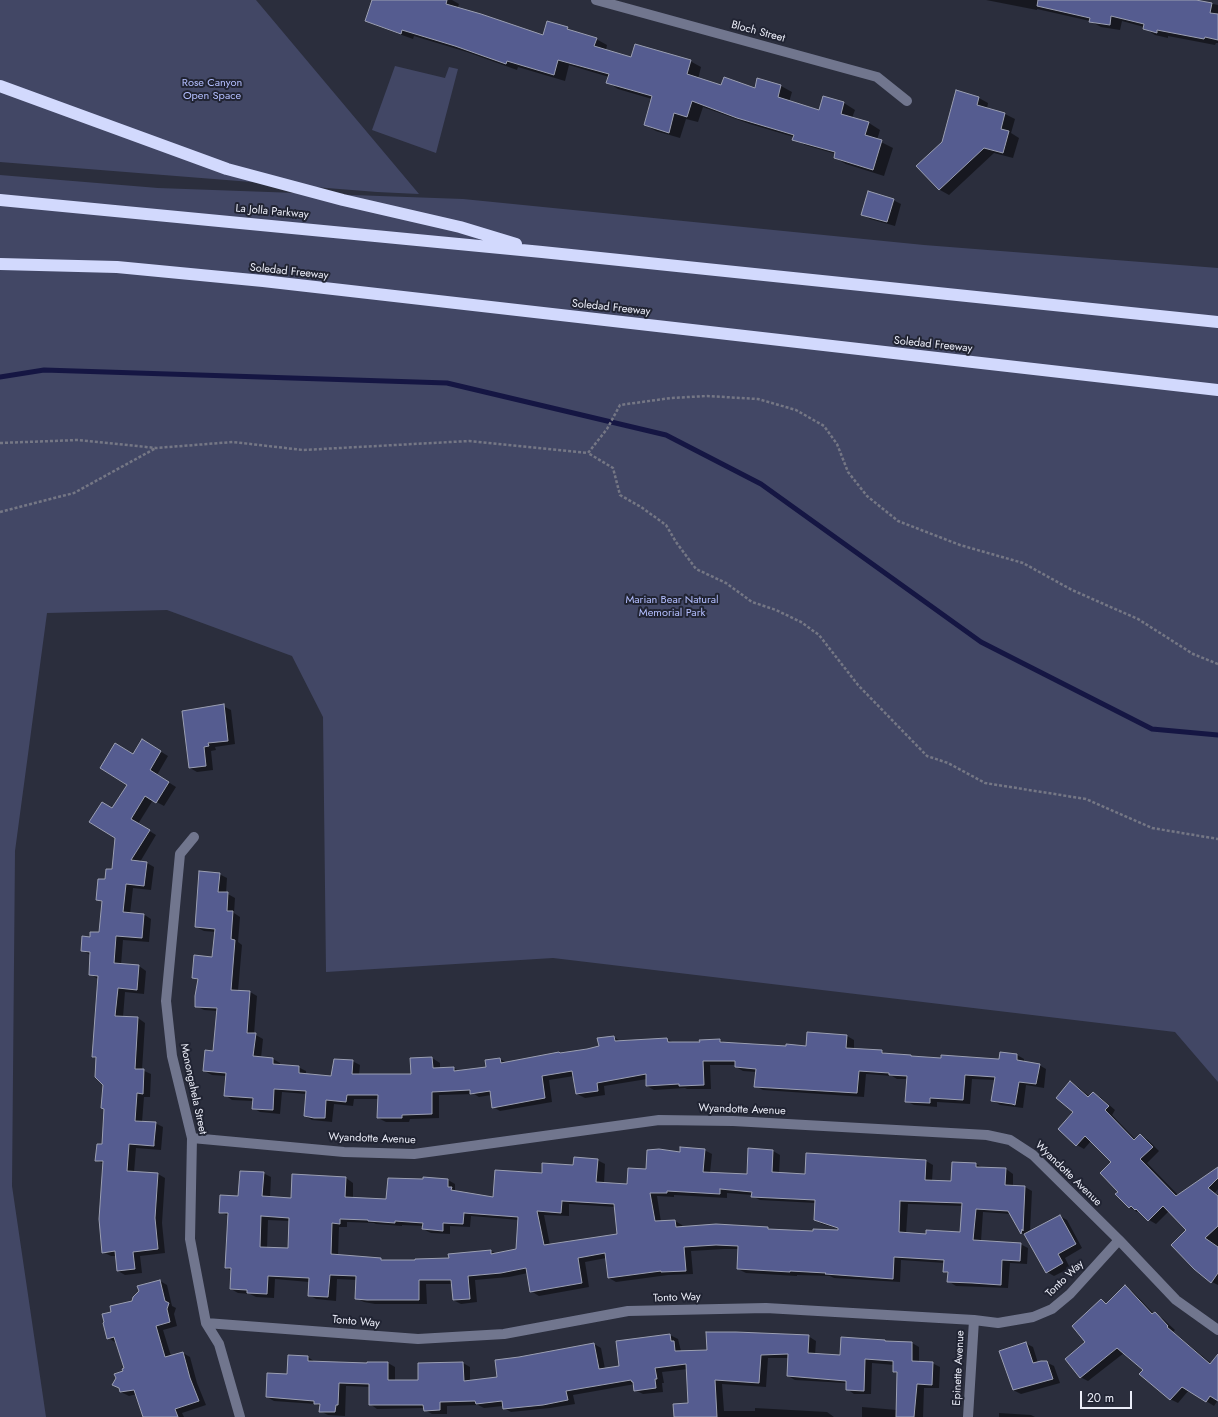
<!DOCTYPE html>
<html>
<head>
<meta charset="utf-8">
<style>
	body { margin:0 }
	#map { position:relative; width:1218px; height:1417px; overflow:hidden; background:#2b2e3d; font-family:Jost,sans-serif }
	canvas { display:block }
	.scale { position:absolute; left:1080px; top:1391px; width:52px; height:18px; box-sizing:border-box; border:2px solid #ebedf8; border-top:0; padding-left:5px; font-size:12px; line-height:14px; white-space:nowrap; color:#ebedf8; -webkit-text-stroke:3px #212433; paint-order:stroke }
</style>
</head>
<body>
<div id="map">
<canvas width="1218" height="1417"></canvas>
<div class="scale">20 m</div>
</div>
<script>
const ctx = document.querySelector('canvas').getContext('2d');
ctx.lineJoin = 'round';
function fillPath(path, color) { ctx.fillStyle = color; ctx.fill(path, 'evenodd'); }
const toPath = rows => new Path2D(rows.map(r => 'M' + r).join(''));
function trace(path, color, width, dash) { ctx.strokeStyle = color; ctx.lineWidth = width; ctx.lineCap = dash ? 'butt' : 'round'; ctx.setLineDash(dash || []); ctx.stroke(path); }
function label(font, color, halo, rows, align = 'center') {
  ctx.font = font + ' Jost,sans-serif'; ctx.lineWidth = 4; ctx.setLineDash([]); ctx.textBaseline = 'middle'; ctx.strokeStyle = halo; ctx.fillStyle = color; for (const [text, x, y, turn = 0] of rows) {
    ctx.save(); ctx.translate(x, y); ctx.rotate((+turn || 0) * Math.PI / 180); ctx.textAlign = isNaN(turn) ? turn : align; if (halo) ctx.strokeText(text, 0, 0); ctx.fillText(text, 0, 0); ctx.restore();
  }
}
const green = toPath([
	[0,0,256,0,419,194,377,192,0,162],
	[395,66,445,78,449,67,458,69,436,153,372,130],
	[0,175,158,188,463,199,924,245,1218,268,1218,1082,1175,1032,553,958,326,972,323,717,292,656,167,610,47,613,15,851,12,1186,46,1417,0,1417]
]);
const shadow = toPath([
	[373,0,452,0,459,4,457,9,544,36,548,22,596,39,607,45,606,50,632,58,690,61,701,67,698,79,722,86,755,89,758,79,781,86,792,92,789,102,820,111,844,103,855,110,852,118,869,123,880,130,877,140,893,148,884,176,846,164,835,158,836,154,805,145,794,139,794,137,750,124,703,107,698,122,686,119,680,138,656,131,645,125,652,99,618,89,607,82,609,77,569,65,565,81,518,67,517,70,467,52,414,36,413,39,377,26,366,20],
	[986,0,1192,0,1218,5,1218,43,1216,43,1215,45,1168,36,1168,38,1155,35,1144,28,1144,27,1122,21,1120,30,1101,27,1090,21,1037,9,1037,10],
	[979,98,988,103,987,109,1005,114,1015,119,1011,133,1019,138,1013,158,994,153,949,195,940,190,917,166,943,142],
	[893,200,901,204,895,226,870,219,863,214],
	[223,706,231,710,235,744,215,747,216,750,211,751,213,770,197,772,190,768],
	[150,745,168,756,157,775,176,787,164,806,153,800,138,824,156,835,140,862,147,863,154,867,151,890,133,888,130,914,143,914,151,919,149,942,123,940,121,965,139,966,146,971,144,994,125,992,123,1017,138,1018,145,1023,142,1070,151,1074,150,1097,144,1097,142,1122,155,1123,163,1127,161,1150,136,1148,134,1172,158,1174,165,1178,162,1223,165,1253,140,1256,142,1273,125,1275,118,1271,116,1256,111,1256,103,1252,104,1164,96,1160,103,1145,105,1110,104,1085,97,1059,93,1056,98,979,90,974,90,955,82,950,91,938,100,933,103,903,97,899,106,881,113,870,116,838,113,809,128,785,134,756],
	[219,874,227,878,226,893,235,898,234,913,240,917,238,942,242,945,238,991,250,992,257,996,254,1034,263,1039,261,1058,273,1059,280,1063,280,1066,298,1067,306,1071,306,1075,332,1077,352,1061,360,1065,359,1075,412,1075,411,1059,432,1058,440,1063,440,1069,454,1068,459,1071,487,1067,500,1059,507,1063,600,1047,613,1037,621,1041,667,1039,674,1043,701,1043,720,1040,726,1044,787,1048,807,1047,847,1036,854,1040,854,1049,882,1051,888,1055,911,1056,914,1057,1000,1060,1001,1053,1017,1055,1024,1059,1024,1062,1039,1065,1046,1069,1044,1088,1026,1085,1023,1108,1000,1105,992,1100,995,1080,972,1079,970,1104,937,1102,937,1107,914,1105,906,1101,907,1079,897,1079,892,1076,866,1074,864,1097,763,1090,755,1086,756,1072,743,1071,736,1067,736,1065,710,1065,711,1089,687,1089,685,1088,654,1090,647,1086,647,1079,604,1086,605,1095,585,1098,577,1094,574,1076,549,1080,552,1102,500,1111,493,1107,491,1095,479,1097,474,1094,439,1095,439,1118,410,1119,409,1122,386,1122,378,1118,378,1099,354,1099,353,1106,334,1104,332,1122,312,1120,305,1116,306,1094,282,1092,280,1114,260,1112,253,1108,253,1101,232,1100,225,1095,226,1076,212,1075,204,1071,214,1052,217,1011,204,1010,196,1006,199,981,193,978,213,958,216,932,204,931,196,927],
	[1071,1083,1078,1087,1090,1097,1093,1093,1100,1097,1115,1110,1112,1115,1136,1140,1140,1135,1148,1140,1159,1151,1147,1163,1178,1195,1218,1168,1218,1189,1215,1193,1218,1195,1218,1285,1212,1282,1187,1230,1169,1211,1156,1224,1149,1220,1138,1211,1137,1212,1130,1207,1117,1194,1119,1192,1112,1162,1091,1141,1084,1149,1077,1145,1059,1129,1074,1112],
	[704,1150,712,1154,710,1173,747,1175,773,1151,780,1155,779,1174,806,1175,926,1161,933,1165,932,1181,952,1182,976,1164,983,1168,1006,1169,1013,1174,1013,1186,1025,1187,1032,1191,1030,1232,1060,1216,1067,1220,1082,1248,1065,1258,1070,1268,1054,1276,1047,1272,1026,1235,1022,1233,1011,1214,983,1212,981,1241,1020,1244,1028,1248,1027,1264,1010,1263,1008,1288,956,1286,948,1281,949,1274,944,1271,945,1263,901,1260,900,1282,834,1278,830,1276,797,1275,797,1276,746,1273,738,1269,739,1249,724,1249,691,1251,693,1274,668,1275,616,1282,609,1278,606,1258,585,1262,589,1287,539,1296,531,1291,528,1273,509,1277,475,1280,477,1302,461,1304,453,1300,452,1284,426,1284,427,1304,375,1304,364,1302,356,1298,357,1280,337,1279,336,1301,316,1299,309,1295,309,1282,275,1279,274,1298,256,1297,250,1294,238,1293,231,1289,232,1271,226,1268,229,1216,220,1212,239,1197,263,1173,271,1177,270,1198,292,1199,346,1178,353,1183,353,1199,387,1200,448,1180,455,1184,455,1190,458,1192,493,1198,542,1174,597,1160,605,1164,604,1183,627,1185,647,1170,681,1153],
	[727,1193,752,1195,752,1196,760,1200,816,1203,815,1220,822,1224,839,1229,838,1231,772,1230,768,1228,683,1227,682,1225,675,1221,661,1222,657,1196,674,1197,674,1195,727,1198],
	[569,1204,615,1207,618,1235,550,1245,544,1215,569,1216],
	[908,1204,962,1206,961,1233,927,1235,906,1234],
	[471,1216,519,1220,517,1250,497,1254,491,1251,450,1259,386,1261,381,1259,338,1256,339,1227,347,1227,347,1222,374,1223,376,1224,402,1226,402,1225,424,1226,423,1229,431,1233,450,1234,450,1226,470,1227],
	[268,1220,290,1221,289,1249,267,1248],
	[160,1281,167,1285,172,1306,176,1308,174,1314,177,1326,163,1330,171,1356,183,1353,190,1357,197,1383,206,1405,182,1413,184,1417,144,1417,137,1394,129,1396,121,1392,120,1388,125,1369,117,1342,115,1342,108,1338,112,1313,132,1302],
	[1125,1287,1132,1291,1154,1314,1162,1318,1175,1330,1173,1332,1212,1364,1218,1368,1218,1400,1214,1406,1189,1390,1178,1403,1170,1399,1144,1370,1124,1353,1088,1381,1080,1377,1086,1343,1102,1300,1107,1304],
	[670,1335,678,1339,681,1351,708,1351,808,1336,816,1341,815,1355,841,1356,887,1342,912,1343,919,1347,919,1362,932,1363,940,1367,939,1388,924,1388,923,1417,862,1417,862,1407,897,1410,898,1374,894,1372,894,1365,872,1363,871,1394,854,1394,847,1389,847,1384,845,1383,795,1380,788,1376,789,1358,768,1358,766,1387,722,1384,724,1411,755,1411,755,1408,827,1412,834,1417,675,1417,689,1404,688,1369,662,1372,664,1383,662,1383,663,1392,643,1394,635,1390,635,1384,573,1395,575,1404,550,1408,511,1412,504,1408,503,1406,484,1408,478,1405,447,1406,447,1414,432,1414,425,1410,424,1408,377,1409,370,1404,370,1387,346,1386,345,1416,328,1415,320,1411,321,1407,316,1404,274,1401,267,1397,288,1375,289,1356,308,1357,315,1362,368,1365,388,1363,395,1367,395,1381,419,1381,463,1363,470,1367,470,1381,498,1378,519,1358,594,1344,601,1348,605,1369,620,1367,617,1342],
	[1025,1343,1033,1347,1038,1363,1046,1362,1054,1366,1060,1383,1021,1394,1013,1390],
	[999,1413,1031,1415,1035,1417,999,1417]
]);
const stream = toPath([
	[0,377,44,370,447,383,666,435,761,484,981,642,1152,729,1218,735]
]);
const building = toPath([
	[372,0,447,0,446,4,481,14,543,35,547,21,568,27,567,29,597,38,594,46,631,57,635,44,691,60,687,74,721,85,724,77,755,88,757,78,781,85,778,97,819,110,823,96,844,102,841,114,869,122,865,135,882,140,873,170,834,158,835,152,792,140,794,135,737,118,692,101,687,117,674,113,669,133,644,125,652,96,606,83,609,74,558,60,554,75,507,61,506,64,455,46,402,30,401,34,365,21,372,0],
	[1038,0,1196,0,1212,3,1210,13,1218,14,1218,40,1205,37,1204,39,1157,30,1157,33,1143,29,1144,24,1111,16,1110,25,1089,22,1090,18,1037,6,1038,0],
	[956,90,979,97,977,105,1005,113,1001,129,1009,131,1003,153,984,148,939,190,916,166,942,142,956,90],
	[868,191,894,199,887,222,861,215,868,191],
	[224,704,228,741,208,743,209,746,204,747,206,766,189,768,182,711,224,704],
	[142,739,161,751,150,770,169,782,156,803,145,796,131,819,150,830,131,860,147,862,144,886,126,884,123,912,144,914,142,938,116,936,114,963,139,965,137,990,118,988,115,1016,138,1017,135,1069,144,1069,143,1094,137,1093,135,1121,156,1122,154,1142,154,1146,129,1144,127,1171,158,1173,155,1218,158,1249,133,1252,135,1269,117,1271,115,1251,102,1253,99,1219,103,1161,95,1161,97,1144,102,1144,104,1109,101,1108,103,1085,95,1077,96,1057,92,1057,98,976,89,975,90,952,81,951,82,936,90,937,90,932,99,932,102,901,96,900,98,879,105,879,106,869,112,869,115,838,89,822,102,802,112,808,127,785,100,768,115,743,133,754,142,739],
	[199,871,220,873,218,892,228,892,227,911,233,911,231,939,235,940,231,990,250,991,247,1033,256,1033,253,1056,273,1058,273,1064,299,1066,299,1073,331,1076,334,1059,353,1060,352,1074,411,1074,410,1058,432,1057,433,1068,454,1067,454,1071,486,1067,485,1060,500,1058,501,1063,559,1052,560,1053,587,1049,599,1046,597,1038,614,1036,615,1041,667,1038,668,1042,700,1042,699,1040,720,1039,720,1042,786,1046,786,1044,806,1046,807,1032,847,1035,846,1048,882,1050,882,1053,911,1055,911,1056,941,1058,941,1055,998,1059,999,1059,1000,1052,1017,1054,1017,1060,1040,1064,1036,1084,1019,1082,1015,1105,1012,1104,991,1101,995,1077,965,1075,963,1100,930,1098,930,1103,905,1102,907,1076,889,1075,889,1073,859,1071,857,1093,754,1087,756,1069,735,1067,735,1061,703,1061,704,1085,679,1086,679,1084,646,1086,646,1074,597,1083,598,1091,576,1094,572,1071,542,1076,545,1098,492,1108,490,1091,470,1094,470,1090,432,1092,432,1114,402,1115,402,1118,377,1118,378,1095,347,1095,346,1102,326,1100,325,1118,314,1118,304,1116,306,1091,274,1089,273,1110,252,1109,253,1098,224,1096,226,1073,203,1071,205,1050,213,1051,217,1008,195,1007,195,996,198,979,192,978,194,955,212,957,215,929,195,927,199,871],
	[1070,1081,1088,1097,1093,1092,1109,1106,1105,1110,1134,1140,1140,1134,1153,1147,1140,1159,1176,1196,1218,1167,1218,1178,1208,1188,1218,1196,1218,1226,1205,1238,1218,1247,1218,1273,1211,1283,1194,1269,1171,1245,1186,1230,1163,1206,1148,1221,1136,1209,1135,1210,1131,1206,1129,1208,1115,1194,1118,1192,1100,1173,1111,1162,1085,1136,1076,1146,1058,1129,1073,1112,1056,1098,1070,1081],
	[680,1147,705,1149,703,1172,747,1174,748,1148,773,1150,772,1172,805,1174,806,1153,926,1160,925,1180,951,1181,952,1162,976,1163,976,1167,1006,1168,1005,1185,1025,1186,1023,1231,1022,1229,1021,1234,1008,1211,976,1209,973,1240,1021,1243,1020,1261,1002,1260,1001,1285,972,1283,947,1282,948,1272,943,1272,944,1260,894,1257,893,1279,825,1274,826,1273,790,1271,790,1272,737,1269,738,1246,716,1245,684,1247,686,1271,661,1272,661,1271,608,1278,605,1253,578,1258,582,1283,530,1292,526,1268,501,1273,468,1276,470,1299,453,1300,451,1280,419,1280,419,1300,367,1300,355,1299,356,1276,330,1275,328,1297,308,1296,309,1278,268,1276,267,1294,247,1293,247,1290,230,1289,231,1268,225,1268,228,1213,219,1213,220,1195,238,1196,240,1171,264,1172,262,1196,291,1198,292,1174,346,1177,345,1197,386,1199,388,1178,423,1179,423,1177,448,1179,448,1187,452,1187,451,1190,493,1197,495,1170,542,1173,542,1163,573,1165,574,1157,598,1159,596,1182,627,1184,628,1168,646,1169,647,1150,659,1149,680,1152,680,1147],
	[720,1189,752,1192,751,1197,815,1200,814,1220,838,1228,838,1230,813,1229,813,1231,768,1229,768,1227,716,1224,676,1227,675,1220,655,1221,650,1193,667,1193,667,1191,720,1194,720,1189],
	[562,1201,614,1204,617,1234,544,1245,537,1211,561,1213,562,1201],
	[900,1201,962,1203,960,1232,926,1230,926,1234,899,1232,900,1201],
	[464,1213,518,1217,516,1249,491,1254,491,1250,448,1254,449,1258,415,1259,415,1260,381,1260,381,1258,331,1254,332,1223,340,1224,340,1219,368,1220,368,1221,395,1223,395,1221,423,1223,422,1229,443,1231,443,1223,463,1224,464,1213],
	[261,1216,289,1218,288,1248,260,1247,261,1216],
	[1060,1215,1076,1244,1058,1254,1063,1263,1046,1273,1024,1234,1060,1215],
	[160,1280,165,1301,169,1303,167,1309,170,1322,156,1326,165,1357,183,1352,190,1378,199,1401,175,1409,178,1417,143,1417,134,1390,120,1392,119,1388,112,1385,116,1378,114,1374,123,1371,122,1369,124,1368,114,1337,107,1339,103,1323,104,1322,102,1314,111,1312,110,1306,132,1301,133,1297,139,1291,137,1286,160,1280],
	[1125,1285,1152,1314,1155,1312,1168,1326,1167,1327,1210,1364,1218,1354,1218,1401,1210,1396,1206,1402,1182,1387,1170,1400,1139,1374,1143,1370,1117,1348,1080,1378,1065,1359,1085,1342,1072,1326,1101,1299,1106,1304,1125,1285],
	[706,1332,736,1332,809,1335,808,1353,840,1355,841,1337,885,1340,885,1341,912,1342,912,1361,933,1362,932,1385,917,1384,914,1417,896,1417,897,1372,893,1372,893,1361,865,1359,864,1391,846,1390,846,1381,787,1376,788,1354,761,1355,759,1383,715,1380,717,1417,674,1417,673,1404,688,1403,686,1364,655,1368,657,1379,655,1379,656,1388,634,1391,633,1382,632,1382,631,1380,566,1391,568,1400,543,1405,503,1409,502,1401,476,1404,475,1401,440,1402,440,1410,424,1411,423,1405,369,1405,369,1384,339,1383,338,1405,336,1405,335,1412,319,1412,320,1404,314,1404,314,1401,266,1397,267,1373,287,1374,288,1355,308,1356,308,1361,367,1363,367,1362,388,1362,388,1380,418,1380,418,1363,463,1362,464,1381,497,1377,495,1360,519,1357,594,1343,599,1369,619,1366,616,1341,670,1334,671,1341,674,1341,675,1351,707,1350,706,1332],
	[1026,1342,1033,1363,1041,1361,1047,1361,1053,1379,1013,1390,999,1351,1026,1342]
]);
const path = toPath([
	[0,443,78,440,156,448,233,442,303,450,469,441,588,453],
	[0,512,74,493,156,448],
	[1218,664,1193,654,1138,619,1072,590,1023,563,960,545,898,521,867,496,848,472,837,444,824,426,796,410,758,399,707,396,671,398,620,405,607,429,588,453,613,468,620,495,641,507,666,525,676,542,696,569,726,583,752,602,776,610,801,622,819,635,858,685,927,756,948,763,985,783,1086,799,1152,828,1218,839]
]);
const minor = toPath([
	[596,0,877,77,907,101],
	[194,837,180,854,166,1001,172,1056,192,1138,190,1239,206,1323,219,1344,240,1417],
	[192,1138,344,1152,414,1154,659,1120,733,1121,987,1135,1010,1140,1033,1155,1119,1240,1176,1300,1218,1330],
	[206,1323,418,1339,504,1334,628,1311,766,1308,974,1320,998,1323,1033,1317,1052,1309,1070,1294,1119,1240],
	[968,1417,974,1320]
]);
const highway = toPath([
	[0,86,227,169,343,200,460,227,516,244],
	[0,200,542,252,1218,322],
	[0,264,117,267,263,281,1218,390]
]);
const streetNames = [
	["Bloch Street",758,32,15],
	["La Jolla Parkway",272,212,5],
	["Soledad Freeway",289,272,6],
	["Soledad Freeway",611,308,6],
	["Soledad Freeway",933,345,6],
	["Monongahela Street",193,1089,78],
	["Wyandotte Avenue",742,1110,2],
	["Wyandotte Avenue",372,1139,2],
	["Wyandotte Avenue",1068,1174,44],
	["Tonto Way",1065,1279,-44],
	["Tonto Way",677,1298,-2],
	["Tonto Way",356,1322,5],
	["Epinette Avenue",959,1368,-87]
];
const parkNames = [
	["Rose Canyon",212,83],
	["Open Space",212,96],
	["Marian Bear Natural",672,600],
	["Memorial Park",672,613]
];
fillPath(green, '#424765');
fillPath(shadow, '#0007');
trace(stream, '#151643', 5);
fillPath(building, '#555c90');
trace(building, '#9b9fb2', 1);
trace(path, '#757785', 2.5, [3, 2]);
trace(minor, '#71768e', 10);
trace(highway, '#d2d9fd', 12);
label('11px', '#ebedf8', '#212433', streetNames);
label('11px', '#b3befe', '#212433', parkNames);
</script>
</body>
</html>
